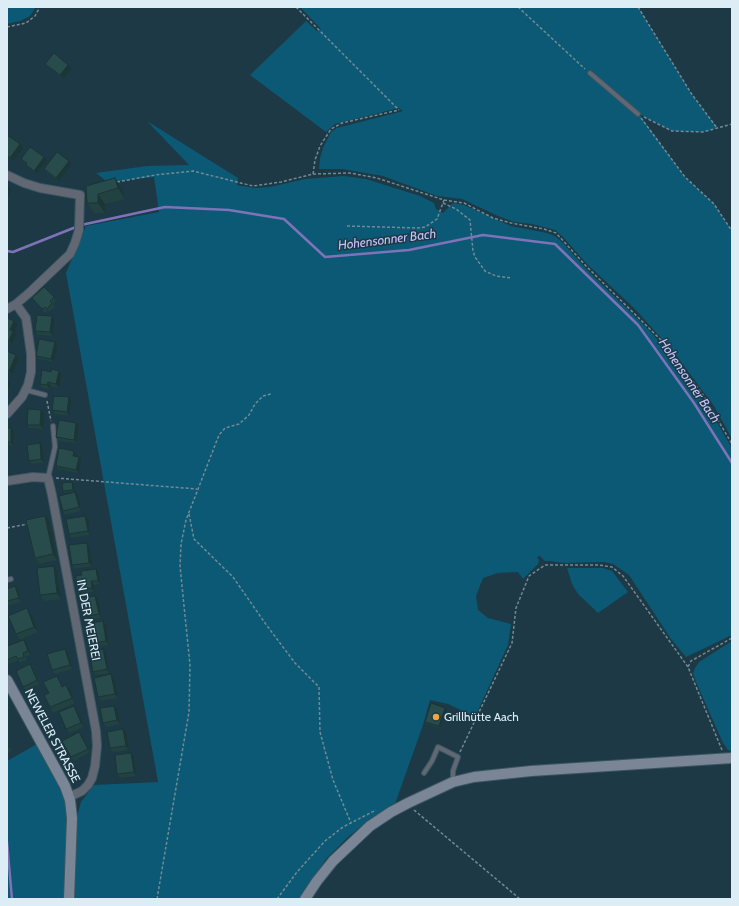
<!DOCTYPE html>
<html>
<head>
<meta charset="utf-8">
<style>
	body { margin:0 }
	#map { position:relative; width:739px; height:906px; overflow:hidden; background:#1c3945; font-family:Cabin,sans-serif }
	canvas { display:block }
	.frame { position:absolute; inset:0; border:8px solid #ddedf5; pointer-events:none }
</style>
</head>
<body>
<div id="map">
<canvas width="739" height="906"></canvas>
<div class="frame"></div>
</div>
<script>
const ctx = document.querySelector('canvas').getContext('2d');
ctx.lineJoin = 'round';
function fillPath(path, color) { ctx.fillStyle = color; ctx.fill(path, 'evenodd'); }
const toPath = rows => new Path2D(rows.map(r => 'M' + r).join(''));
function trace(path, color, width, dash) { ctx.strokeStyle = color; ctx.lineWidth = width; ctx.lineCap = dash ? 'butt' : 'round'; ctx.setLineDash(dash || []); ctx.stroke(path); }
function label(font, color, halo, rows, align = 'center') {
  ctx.font = font + ' Cabin,sans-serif'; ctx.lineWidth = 3; ctx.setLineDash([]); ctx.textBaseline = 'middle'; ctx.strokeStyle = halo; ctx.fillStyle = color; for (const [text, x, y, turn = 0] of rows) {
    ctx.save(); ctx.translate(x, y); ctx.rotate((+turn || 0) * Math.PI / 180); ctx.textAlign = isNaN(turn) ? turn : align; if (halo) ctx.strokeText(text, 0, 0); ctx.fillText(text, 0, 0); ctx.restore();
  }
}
const green = toPath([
	[7,7,36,7,30,16,20,21,7,24],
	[300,7,638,7,691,93,717,128,703,132,672,131,639,114,685,177,714,204,732,231,732,439,714,406,672,350,634,308,587,264,563,237,555,230,532,224,514,222,498,216,462,199,437,196,383,176,342,169,319,169,320,158,323,148,331,132,337,128,403,111,399,108,335,124,326,132,250,75,306,21,317,31,321,29],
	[147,121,238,178,237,185,255,188,270,187,305,179,344,176,366,179,420,196,434,203,436,209,443,213,453,203,464,205,511,226,547,233,555,236,563,243,590,273,650,331,661,344,708,407,732,448,732,635,686,657,671,639,629,575,613,564,604,562,565,563,549,561,545,561,540,556,537,557,539,561,538,564,523,579,518,572,498,573,483,578,476,596,478,610,488,618,511,624,508,645,475,717,448,704,430,700,423,725,395,804,373,817,348,837,326,859,298,899,159,899,156,897,152,899,73,899,76,832,78,813,81,802,94,785,158,782,66,273,86,226,159,212,154,177,112,182,110,184,96,173,147,166,189,165],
	[567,568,603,568,612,571,628,592,598,613,578,594,572,584],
	[732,641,732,751,728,750,723,743,696,682,693,673,695,668,699,662],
	[37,744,58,782,66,801,67,826,64,899,7,899,7,761]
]);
const stream = toPath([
	[7,251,13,252,81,225,165,207,229,210,284,219,325,257,409,250,483,235,555,244,638,325,694,403,732,463],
	[7,842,12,899]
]);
const path = toPath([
	[296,7,399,110],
	[518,7,585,69],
	[638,7,691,93,717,128],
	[7,27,26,23,35,16,40,7],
	[644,117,672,131,703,132,732,124],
	[641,118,685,177,714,204,732,231],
	[313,174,350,173,377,178,444,200,464,203,493,218,511,223,544,229,556,233,587,267,661,340,702,393,732,444],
	[117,182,155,175,193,171,253,186,281,182,313,174,315,160,320,146,331,129,342,123,399,110],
	[443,203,456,209,470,220,473,251,475,257,485,271,496,276,511,278],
	[347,226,417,228,425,227,437,219,444,200],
	[47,401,51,421],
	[56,478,197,489],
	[189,514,194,539,233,577,265,623,295,663,319,687,320,732,333,780,351,823],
	[7,528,28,524,27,523],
	[722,750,688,667,691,661,732,638],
	[460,752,512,643,516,608,529,576,545,565,599,565,612,567,623,576,688,667],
	[414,810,520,899],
	[157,899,189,712,190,665,180,566,181,544,186,520,219,435,225,428,239,424,249,415,255,404,263,396,271,394],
	[277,899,297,872,325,841,343,827,376,810]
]);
const service = toPath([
	[590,73,638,114],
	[26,390,45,395],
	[48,478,55,447,53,426],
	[7,580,11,579],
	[424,773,432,761,438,747,458,757,453,771,453,782]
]);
const minor = toPath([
	[7,175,24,183,40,188,80,195,79,230,75,243,70,254,29,293,16,304,7,309],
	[7,414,22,397,28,385,31,372,31,354,26,318,16,304],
	[7,481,33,477,48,478,52,495,84,666,96,731,97,746,95,766,92,778,88,785,82,791,69,797]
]);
const secondary = toPath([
	[7,680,65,786,70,800,72,818,69,899],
	[305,899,317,881,333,861,370,826,391,812,408,803,453,782,474,777,531,771,732,758]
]);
const wall = toPath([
	[45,64,68,65,71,69,63,79,48,67],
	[7,135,23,148,13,162,7,157],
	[21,159,47,161,36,174,29,168,26,165,26,164],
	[71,164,59,181,47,173,44,169],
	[115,178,122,189,125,199,105,204,105,213,94,213,87,203],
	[54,297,56,301,53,304,55,307,49,312,47,310,45,313,35,302,32,298],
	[52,316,54,320,53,336,38,335,35,331],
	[7,318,17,325,14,332,16,335,12,344,7,342],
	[55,342,57,346,54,362,39,359,36,356],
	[7,351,16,355,19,359,12,374,7,372],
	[59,371,61,374,59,388,50,386,50,389,42,388,40,384,51,372],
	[71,401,69,416,55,414,52,410],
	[41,410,44,413,43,429,29,428,27,425],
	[76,423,79,426,76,443,59,441,56,437],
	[7,428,14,432,13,446,7,445],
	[42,447,44,463,32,464,29,461],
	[74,451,77,455,76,456,79,457,81,460,79,473,58,469,56,466],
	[73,483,75,491,64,493,63,491],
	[75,492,78,496,81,511,65,515,63,511],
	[45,516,49,521,57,560,39,564,35,558],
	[88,519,90,535,71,538,69,534],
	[87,543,89,547,92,566,74,569,72,565],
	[57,572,61,599,44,601,40,595],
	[99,573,100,584,94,585,94,592,82,593,79,590,79,584,76,581],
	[15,586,18,590,21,602,7,606,7,589],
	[95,596,98,599,101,618,86,621,84,617],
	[27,608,31,614,38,632,20,640,16,634],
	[106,625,109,645,91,648,88,644],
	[27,643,31,655,25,657,27,660,20,663,18,660,9,664,7,661,7,646],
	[65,649,68,653,72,669,55,674,52,670],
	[106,653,109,673,96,675,93,672],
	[32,668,40,684,26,690,23,687],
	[114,678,118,698,101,701,98,697],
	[60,681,63,686,70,690,75,703,53,713,50,707,49,693],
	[74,706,77,709,84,727,69,733,66,729],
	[445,708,446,710,440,728,426,724,425,722],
	[117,709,120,724,106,727,103,723],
	[123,729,126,733,129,750,113,752,110,748],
	[82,736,90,752,74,761,71,757],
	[7,742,12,751,7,754],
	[131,753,134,757,136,776,120,778,117,774]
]);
const shadedWall = toPath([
	[68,65,71,69,63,79,60,75],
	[20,144,23,148,13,162,10,158],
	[44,157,47,161,36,174,34,171],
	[69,161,71,164,59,181,56,178],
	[115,178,122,189,125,199,118,188],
	[8,186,11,190,7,197,7,188],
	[98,194,105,204,105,213,98,203],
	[52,316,54,320,53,336,50,332],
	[14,321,17,325,14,332,16,335,12,344,9,341,10,330],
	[55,342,57,346,54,362,51,359],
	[16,355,19,359,12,374,9,371],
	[59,371,61,374,59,388,56,384],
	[7,380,10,384,7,392],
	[48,382,50,386,50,389,47,385],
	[69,397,71,401,69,416,67,412],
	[41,410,44,413,43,429,40,425],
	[76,423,79,426,76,443,74,440],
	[11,428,14,432,13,446,11,442],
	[40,443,42,447,44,463,41,459],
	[74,451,77,455,76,459,73,456],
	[79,457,81,460,79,473,76,470],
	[72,482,73,483,75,491,73,490],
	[75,492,78,496,81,511,79,507],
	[45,516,49,521,57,560,53,554],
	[85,516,88,519,90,535,88,531],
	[87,543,89,547,92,566,89,563],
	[54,566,57,572,61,599,57,593],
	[96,569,99,573,100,584,98,581],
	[91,581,94,585,94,592,92,588],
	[15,586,18,590,21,602,19,598],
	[95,596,98,599,101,618,99,614],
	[27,608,31,614,38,632,34,627],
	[103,621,106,625,109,645,106,641],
	[24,640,27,643,31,655,28,651],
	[65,649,68,653,72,669,70,665],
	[103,649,106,653,109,673,107,669],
	[30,664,40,684,37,680],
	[111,674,114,678,118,698,115,694],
	[57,676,60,681,65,692,62,687],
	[66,685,70,690,75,703,72,698],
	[74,706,77,709,84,727,81,723],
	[114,706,117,709,120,724,117,720],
	[445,708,446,710,440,728,439,726],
	[123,729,126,733,129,750,126,746],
	[79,732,82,736,90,752,88,749],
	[131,753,134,757,136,776,134,772]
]);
const building = toPath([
	[54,53,68,65,60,75,45,64,54,53],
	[7,135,20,144,10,158,7,155,7,135],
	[30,147,44,157,34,171,26,165,27,163,21,159,30,147],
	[57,152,69,161,56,178,44,169,57,152],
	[115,178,118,188,98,194,98,203,87,203,86,186,115,178],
	[44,287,54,297,50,301,52,303,47,309,45,307,42,309,32,298,44,287],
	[37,315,52,316,50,332,35,331,37,315],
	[7,318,14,321,10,330,13,331,9,341,7,340,7,318],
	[39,339,55,342,51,359,36,356,39,339],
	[7,351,16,355,9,371,7,370,7,351],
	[52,369,59,371,56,384,48,382,47,385,40,384,42,370,51,372,52,369],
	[54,396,69,397,67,412,52,410,54,396],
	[28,409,41,410,40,425,27,425,28,409],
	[59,420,76,423,74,440,56,437,59,420],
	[7,428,11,428,11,442,7,442,7,428],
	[40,443,41,459,29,461,27,445,40,443],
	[59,448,74,451,73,456,79,457,76,470,56,466,59,448],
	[72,482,73,490,63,491,62,483,72,482],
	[75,492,79,507,63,511,59,496,75,492],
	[45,516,53,554,35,558,26,520,45,516],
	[85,516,88,531,69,534,66,519,85,516],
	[87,543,89,563,72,565,69,545,87,543],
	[54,566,57,593,40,595,37,568,54,566],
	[96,569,98,581,91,581,92,588,79,590,78,581,76,581,76,576,82,575,81,571,96,569],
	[15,586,19,598,7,601,7,589,15,586],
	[95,596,99,614,84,617,80,598,95,596],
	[27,608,34,627,16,634,8,616,27,608],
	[103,621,106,641,88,644,86,633,93,632,91,623,103,621],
	[24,640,28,651,23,653,24,657,18,659,16,656,7,660,7,646,24,640],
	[65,649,70,665,52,670,47,654,65,649],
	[103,649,107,669,93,672,89,652,103,649],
	[30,664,37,680,23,687,16,671,30,664],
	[111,674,115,694,98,697,94,678,111,674],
	[57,676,62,687,66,685,72,698,50,707,44,695,49,693,43,682,57,676],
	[431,703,445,708,439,726,425,722,431,703],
	[74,706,81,723,66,729,59,712,74,706],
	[114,706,117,720,103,723,100,708,114,706],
	[123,729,126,746,110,748,107,732,123,729],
	[79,732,88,749,71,757,62,741,79,732],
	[7,743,9,747,7,749,7,743],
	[131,753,134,772,117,774,115,755,131,753]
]);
const markers = [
	[436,717,4,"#f0a63f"]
];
const streetNames = [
	["IN DER MEIEREI",88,620,79],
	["NEWELER STRASSE",52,736,62]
];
const poiNames = [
	["Grillhütte Aach",444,717]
];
const waterNames = [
	["Hohensonner Bach",387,240,-7],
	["Hohensonner Bach",689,381,56]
];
fillPath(green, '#0b5974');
trace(stream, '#7e73b8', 2.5);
trace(service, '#3b5661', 6);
trace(minor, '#3b5661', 10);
trace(secondary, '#3b5661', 12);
trace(path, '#738a95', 1.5, [3, 2]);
trace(service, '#626873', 4);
trace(minor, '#626873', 8);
trace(secondary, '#7a8596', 10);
fillPath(wall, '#224141');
fillPath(shadedWall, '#1c3535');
fillPath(building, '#284c4c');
trace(building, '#1c3535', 1);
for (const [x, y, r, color] of markers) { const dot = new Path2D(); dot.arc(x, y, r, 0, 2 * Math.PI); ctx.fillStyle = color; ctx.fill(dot); trace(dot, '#1c3945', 1.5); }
label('12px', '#ddedf5', '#1c3945', streetNames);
label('12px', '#ddedf5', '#1c3945', poiNames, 'left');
label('italic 13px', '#c9c2fc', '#1c3945', waterNames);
</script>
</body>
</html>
